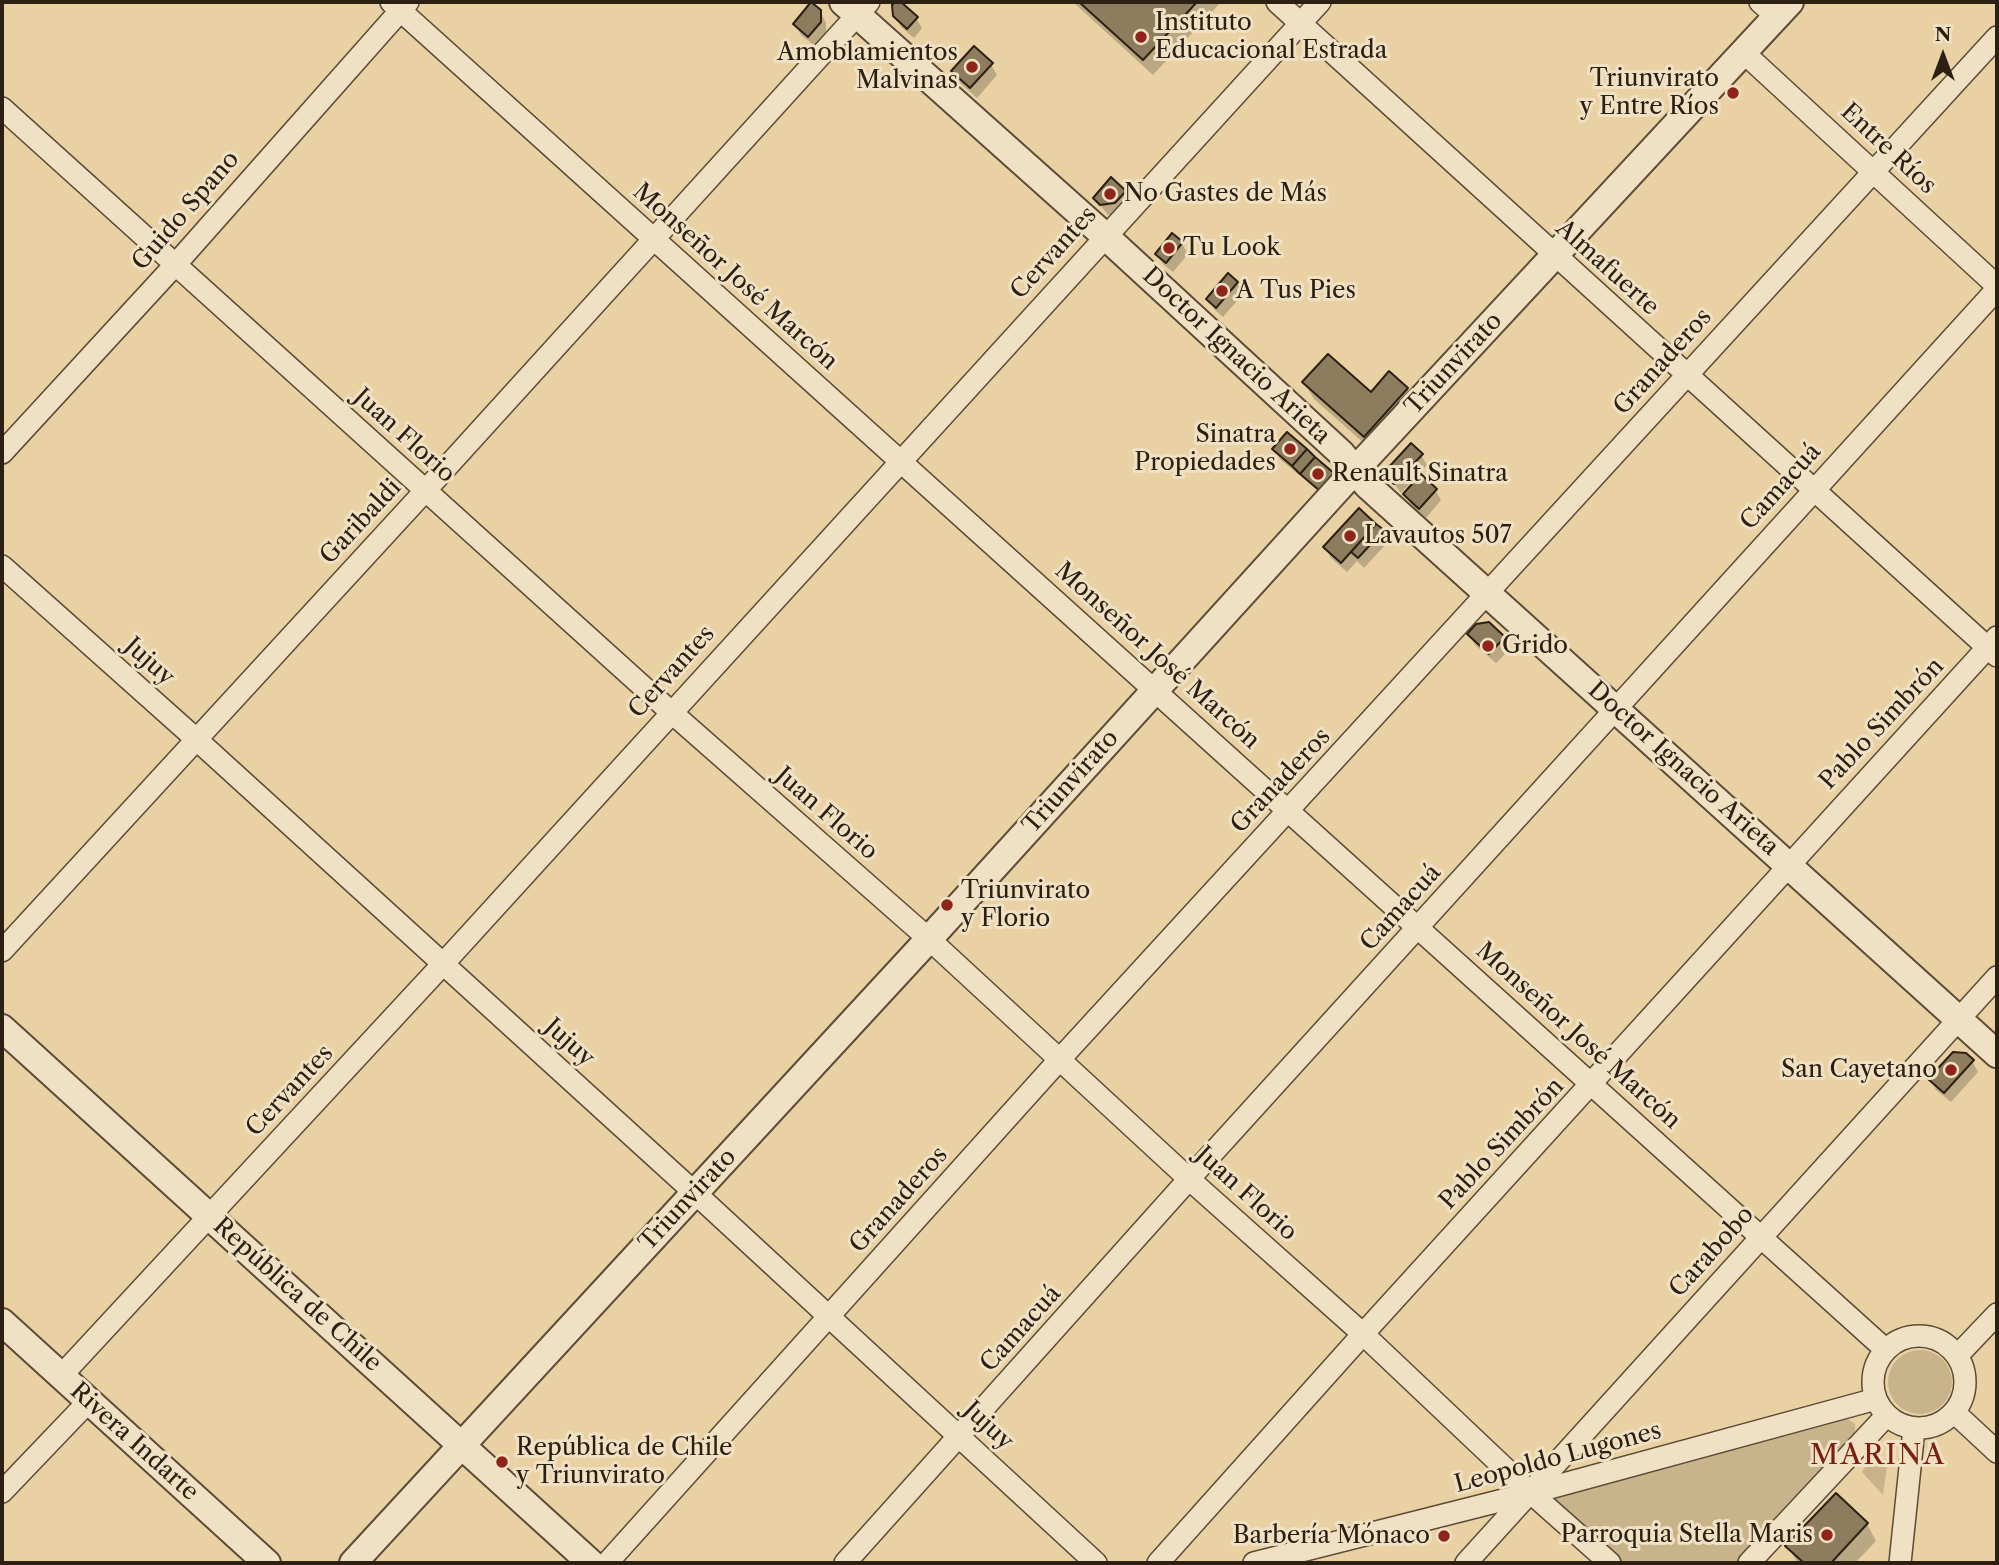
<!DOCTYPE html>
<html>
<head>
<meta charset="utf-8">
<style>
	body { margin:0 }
	#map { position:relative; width:1999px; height:1565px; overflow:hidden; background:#e9d1a4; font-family:"Libre Caslon Text",serif }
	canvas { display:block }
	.frame { position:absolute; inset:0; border:4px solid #2c2013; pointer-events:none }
	.north { position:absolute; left:1908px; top:21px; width:70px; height:70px; -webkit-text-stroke:5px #f1e1c4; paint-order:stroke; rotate:0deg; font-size:19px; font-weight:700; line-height:28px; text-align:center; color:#2c2013 }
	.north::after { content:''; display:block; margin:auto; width:24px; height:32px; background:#2c2013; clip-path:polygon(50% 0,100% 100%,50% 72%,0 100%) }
</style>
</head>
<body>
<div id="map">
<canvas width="1999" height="1565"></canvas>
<div class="frame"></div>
<div class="north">N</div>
</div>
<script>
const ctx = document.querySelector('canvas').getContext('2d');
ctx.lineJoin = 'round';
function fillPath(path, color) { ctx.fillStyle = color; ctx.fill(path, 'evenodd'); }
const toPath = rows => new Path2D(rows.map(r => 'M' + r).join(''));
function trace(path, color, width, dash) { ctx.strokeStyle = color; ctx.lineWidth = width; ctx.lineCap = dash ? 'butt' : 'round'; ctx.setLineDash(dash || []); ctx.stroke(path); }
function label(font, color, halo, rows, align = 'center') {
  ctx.font = font + ' "Libre Caslon Text",serif'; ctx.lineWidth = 6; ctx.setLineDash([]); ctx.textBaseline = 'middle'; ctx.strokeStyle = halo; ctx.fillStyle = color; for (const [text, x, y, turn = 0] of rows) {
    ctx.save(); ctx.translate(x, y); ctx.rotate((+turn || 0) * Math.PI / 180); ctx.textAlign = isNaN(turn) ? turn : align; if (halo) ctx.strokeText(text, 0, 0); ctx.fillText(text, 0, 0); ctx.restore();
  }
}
const green = toPath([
	'1888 1382a32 32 0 1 1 64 0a32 32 0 1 1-64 0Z',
	[1842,1419,1848,1419,1855,1424,1855,1434,1851,1444,1735,1563,1621,1563,1553,1508,1552,1496],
	[1888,1459,1883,1495,1862,1472,1867,1464]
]);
const shadow = toPath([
	[897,2,916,18,922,28,914,38,901,27,895,16,894,6],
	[1073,2,1221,2,1153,75],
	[820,11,826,23,826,33,815,46,801,35,795,25],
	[991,65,997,75,977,98,959,82,953,72],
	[1125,192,1131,202,1121,213,1108,215,1095,198],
	[1172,236,1182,244,1188,254,1173,272,1163,264,1157,254],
	[1228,276,1237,283,1243,294,1223,317,1215,310,1209,299],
	[1304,382,1371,394,1407,389,1416,405,1374,452,1314,399],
	[1274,449,1340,486,1327,500,1300,474,1299,475,1280,459],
	[1421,455,1427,465,1418,475,1435,490,1441,500,1426,518,1411,505,1405,494,1418,480,1415,478,1401,493,1390,478],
	[1359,510,1382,531,1388,542,1364,568,1357,561,1347,572,1331,558,1325,547],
	[1469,634,1504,638,1510,649,1496,663,1475,645],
	[1972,1061,1978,1072,1951,1102,1936,1090,1930,1079],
	[1836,1495,1867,1524,1876,1541,1855,1563,1798,1563,1787,1546]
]);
const building = toPath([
	[811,2,821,10,821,22,808,37,793,24,811,2],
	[895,2,901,2,918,17,907,29,893,16,892,5,895,2],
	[1079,2,1197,2,1143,60,1079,2],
	[974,46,993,63,970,88,951,71,974,46],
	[1111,177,1126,191,1115,203,1100,205,1093,198,1111,177],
	[1172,233,1183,242,1166,263,1155,254,1172,233],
	[1228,273,1238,282,1216,308,1206,299,1228,273],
	[1328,354,1371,392,1389,371,1408,388,1364,437,1302,382,1328,354],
	[1287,432,1307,449,1292,466,1272,449,1287,432],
	[1411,443,1423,454,1394,484,1389,479,1388,468,1411,443],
	[1307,449,1315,457,1300,474,1292,466,1307,449],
	[1315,457,1335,474,1320,491,1300,474,1315,457],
	[1421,474,1437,489,1419,509,1403,494,1421,474],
	[1359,508,1376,524,1341,563,1323,547,1359,508],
	[1376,524,1384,530,1358,558,1351,552,1376,524],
	[1489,622,1505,637,1489,654,1467,634,1476,624,1489,622],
	[1953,1052,1966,1053,1974,1060,1944,1093,1928,1079,1953,1052],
	[1836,1493,1868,1523,1831,1563,1804,1563,1785,1546,1836,1493]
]);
const minor = toPath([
	[391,2,1886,1350],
	[1277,2,1997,656],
	[1760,2,1776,16],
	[1743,52,1997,286],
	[2,108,671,712,929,939,1189,1179,1363,1334,1531,1493,1610,1563],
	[2,453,175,265,408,2],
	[2,566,196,739,695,1193,1096,1563],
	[2,951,425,491,869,2],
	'1873 1382a46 46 0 1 1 92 0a46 46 0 1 1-92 0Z',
	[1957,1356,1997,1314],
	[61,1376,443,964,1320,2],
	[1955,1413,1997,1452],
	[2,1492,89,1401],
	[607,1563,1060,1059,1997,37],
	[845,1563,1189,1179,1997,289],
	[1158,1563,1363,1334,1997,637],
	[1254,1563,1531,1493,1876,1399],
	[1466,1563,1997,977],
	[1749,1563,1887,1415],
	[1900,1563,1914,1429]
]);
const tertiary = toPath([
	[843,2,1105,236,1341,453,1367,485,1997,1054],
	[2,1028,591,1563],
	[2,1322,267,1563],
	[353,1563,929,939,1356,469,1790,2]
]);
const markers = [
	[1141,37,7,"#8f2418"],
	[972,67,7,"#8f2418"],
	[1733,93,7,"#8f2418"],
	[1110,194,7,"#8f2418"],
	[1169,248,7,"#8f2418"],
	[1222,291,7,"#8f2418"],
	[1290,449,7,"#8f2418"],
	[1318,474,7,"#8f2418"],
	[1350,536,7,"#8f2418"],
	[1488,646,7,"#8f2418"],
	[947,905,7,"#8f2418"],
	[1951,1070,7,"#8f2418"],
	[502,1462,7,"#8f2418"],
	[1827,1535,7,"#8f2418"],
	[1444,1536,7,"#8f2418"]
];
const poiNames = [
	["Instituto",1155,23],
	["Educacional Estrada",1155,51],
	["Amoblamientos",958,53,"right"],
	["Malvinas",958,81,"right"],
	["Triunvirato",1719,79,"right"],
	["y Entre Ríos",1719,107,"right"],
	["No Gastes de Más",1124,194],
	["Tu Look",1183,248],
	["A Tus Pies",1236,291],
	["Sinatra",1276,435,"right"],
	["Propiedades",1276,463,"right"],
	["Renault Sinatra",1332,474],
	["Lavautos 507",1364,536],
	["Grido",1502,646],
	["Triunvirato",961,891],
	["y Florio",961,919],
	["San Cayetano",1937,1070,"right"],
	["República de Chile",516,1448],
	["y Triunvirato",516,1476],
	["Parroquia Stella Maris",1813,1535,"right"],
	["Barbería Mónaco",1430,1536,"right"]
];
const streetNames = [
	["Entre Ríos",1888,149,43],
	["Guido Spano",186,211,-49],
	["Cervantes",1054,253,-48],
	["Almafuerte",1607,268,42],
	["Monseñor José Marcón",735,277,42],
	["Doctor Ignacio Arieta",1236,356,43],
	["Granaderos",1663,362,-48],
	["Triunvirato",1454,364,-47],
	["Juan Florio",404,436,42],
	["Camacuá",1781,487,-48],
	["Garibaldi",361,522,-47],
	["Monseñor José Marcón",1157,656,42],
	["Jujuy",149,662,42],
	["Cervantes",672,672,-48],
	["Pablo Simbrón",1882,724,-47],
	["Doctor Ignacio Arieta",1683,769,42],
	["Granaderos",1281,781,-47],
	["Triunvirato",1071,782,-48],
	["Juan Florio",826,814,41],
	["Camacuá",1401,908,-48],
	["Monseñor José Marcón",1578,1036,42],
	["Jujuy",569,1043,42],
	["Cervantes",290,1091,-47],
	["Pablo Simbrón",1502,1144,-47],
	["Juan Florio",1246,1194,42],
	["Triunvirato",688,1200,-47],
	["Granaderos",899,1200,-48],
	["Carabobo",1712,1252,-48],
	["República de Chile",297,1295,42],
	["Camacuá",1021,1329,-48],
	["Jujuy",988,1426,43],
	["Rivera Indarte",134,1442,42],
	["Leopoldo Lugones",1558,1458,-15]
];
const quarterNames = [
	["MARINA",1878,1456]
];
fillPath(green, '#c9b38b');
fillPath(shadow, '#0003');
fillPath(building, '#8e7c5e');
trace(building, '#2c2013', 2);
trace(minor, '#5b4c37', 24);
trace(tertiary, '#5b4c37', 30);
trace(minor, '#f1e1c4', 21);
trace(tertiary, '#f1e1c4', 26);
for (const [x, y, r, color] of markers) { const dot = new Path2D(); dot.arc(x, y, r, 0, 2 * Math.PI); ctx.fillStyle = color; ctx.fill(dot); trace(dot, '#f1e1c4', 2.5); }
label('24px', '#2c2013', '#f1e1c4', poiNames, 'left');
label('24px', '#2c2013', '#f1e1c4', streetNames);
ctx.letterSpacing = '2px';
label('28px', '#7a1f14', '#f1e1c4', quarterNames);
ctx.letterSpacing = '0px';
</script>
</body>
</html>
